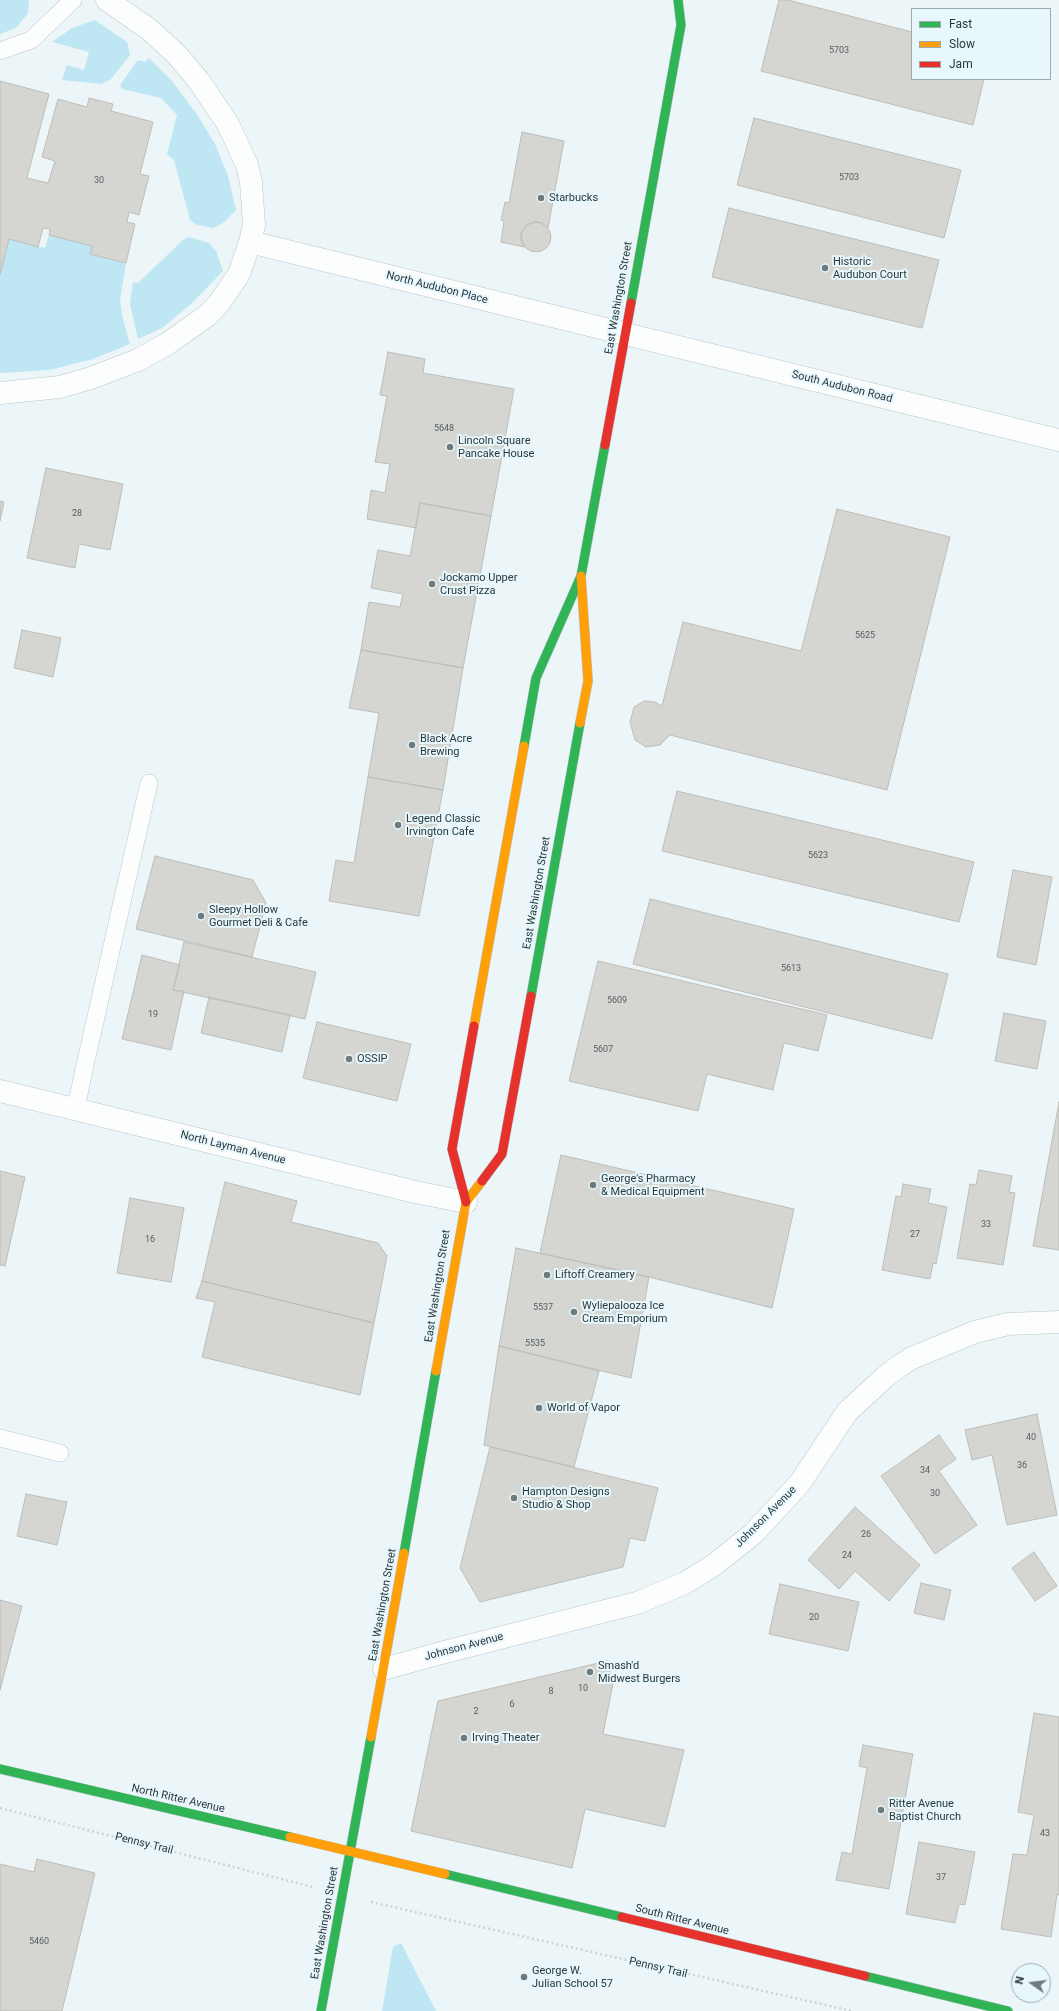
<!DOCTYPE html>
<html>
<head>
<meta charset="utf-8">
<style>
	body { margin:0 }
	#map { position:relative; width:1059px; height:2011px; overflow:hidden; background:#ecf5f7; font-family:Roboto,sans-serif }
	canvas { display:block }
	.legend { position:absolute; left:911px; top:8px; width:140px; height:72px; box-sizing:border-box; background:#e8f7fc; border:1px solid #9cabb0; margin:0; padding:5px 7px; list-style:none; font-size:12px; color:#29383d }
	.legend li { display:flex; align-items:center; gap:8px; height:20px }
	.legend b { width:20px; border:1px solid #9cabb0 }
	.north { position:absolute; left:1011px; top:1963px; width:40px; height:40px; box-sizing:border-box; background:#e8f7fc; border:1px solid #9cabb0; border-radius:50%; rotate:284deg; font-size:11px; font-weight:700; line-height:16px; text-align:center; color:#29383d }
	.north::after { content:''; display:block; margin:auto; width:14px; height:18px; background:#6d7a7e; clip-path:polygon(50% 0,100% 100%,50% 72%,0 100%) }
</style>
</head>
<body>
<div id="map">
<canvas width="1059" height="2011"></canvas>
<ul class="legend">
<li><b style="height:5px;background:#30b455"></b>Fast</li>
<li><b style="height:5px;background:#ff9f0a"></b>Slow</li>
<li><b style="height:5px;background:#e5322d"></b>Jam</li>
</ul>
<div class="north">N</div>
</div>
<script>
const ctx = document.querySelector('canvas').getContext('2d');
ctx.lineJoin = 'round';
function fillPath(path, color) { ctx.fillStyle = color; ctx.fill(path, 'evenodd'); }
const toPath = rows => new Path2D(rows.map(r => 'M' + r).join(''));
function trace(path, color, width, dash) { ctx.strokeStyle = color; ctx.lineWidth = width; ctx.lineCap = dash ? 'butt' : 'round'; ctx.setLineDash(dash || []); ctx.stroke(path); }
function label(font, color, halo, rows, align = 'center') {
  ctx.font = font + ' Roboto,sans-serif'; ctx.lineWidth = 4; ctx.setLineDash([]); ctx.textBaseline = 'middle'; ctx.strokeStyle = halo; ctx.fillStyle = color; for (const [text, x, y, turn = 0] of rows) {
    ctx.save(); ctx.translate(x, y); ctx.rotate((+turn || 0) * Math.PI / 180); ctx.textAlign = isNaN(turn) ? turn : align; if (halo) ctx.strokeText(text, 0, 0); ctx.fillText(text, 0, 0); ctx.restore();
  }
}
const green = toPath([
	[0,0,29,0,28,13,16,28,0,34],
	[95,20,127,42,130,55,110,80,101,84,62,80,67,65,84,70,89,52,52,42,72,28],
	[149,58,172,81,198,116,215,144,228,176,236,210,223,223,213,228,197,225,190,220,174,160,167,154,177,115,161,98,122,89,120,85,138,60,145,62],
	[49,235,92,246,90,254,126,263,120,300,123,320,130,344,93,359,50,370,0,373,0,275,9,239,45,248],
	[189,237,209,243,216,251,223,271,191,304,162,328,138,339,130,304,133,282,138,283,182,241],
	[401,1943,436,2011,382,2011,393,1947]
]);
const building = toPath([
	[779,0,788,0,912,32,912,79,984,79,973,125,761,71,779,0],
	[0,81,49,94,27,178,48,183,55,161,42,157,58,99,87,107,89,98,113,104,111,111,153,122,140,174,149,176,139,215,129,212,127,222,135,224,126,263,90,254,92,246,49,235,50,229,43,228,38,247,9,239,0,275,0,81],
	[754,118,961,170,944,238,737,185,754,118],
	[522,132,564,141,548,228,541,223,536,222,526,225,521,234,521,239,524,247,501,242,504,221,501,220,505,202,509,203,522,132],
	[729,208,939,260,922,328,712,277,729,208],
	'521 237a15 15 0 1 1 30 0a15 15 0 1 1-30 0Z',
	[388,352,425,359,423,373,514,389,491,516,420,503,416,528,367,519,371,490,385,493,390,464,375,462,387,396,380,395,388,352],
	[46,468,123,484,110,550,79,544,75,568,27,558,46,468],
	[0,501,4,502,0,521,0,501],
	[420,503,491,516,463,668,361,650,369,602,400,607,403,594,371,588,378,550,410,556,420,503],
	[837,509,950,537,887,790,670,735,660,745,646,747,635,740,630,722,634,707,644,701,655,702,662,706,683,622,801,651,837,509],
	[22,630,61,638,53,677,14,668,22,630],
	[361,650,463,668,443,790,368,777,379,713,349,708,361,650],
	[368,777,443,790,419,916,329,901,336,860,354,863,368,777],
	[677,791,974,862,959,922,662,851,677,791],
	[155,856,253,880,266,903,252,957,136,929,155,856],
	[1013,870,1052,877,1036,965,997,957,1013,870],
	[650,899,948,974,932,1039,633,964,650,899],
	[184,942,316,972,305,1019,173,990,184,942],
	[142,955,180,965,173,990,184,991,171,1050,122,1039,142,955],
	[598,961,827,1015,818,1051,784,1043,773,1090,707,1074,698,1111,569,1081,598,961],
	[209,997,290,1015,282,1052,201,1033,209,997],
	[1004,1013,1046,1021,1037,1069,995,1061,1004,1013],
	[317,1022,411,1044,397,1101,303,1078,317,1022],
	[1059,1102,1059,1250,1033,1246,1059,1102],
	[561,1155,794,1209,772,1308,649,1277,540,1253,561,1155],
	[979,1170,1012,1176,1009,1192,1015,1193,1003,1265,957,1258,970,1184,976,1185,979,1170],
	[0,1171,25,1177,5,1266,0,1265,0,1171],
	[225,1182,297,1201,291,1222,378,1243,387,1256,374,1323,202,1281,225,1182],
	[903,1184,931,1189,928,1203,947,1207,936,1264,933,1263,930,1279,882,1270,896,1196,901,1197,903,1184],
	[130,1198,184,1208,171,1282,117,1273,130,1198],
	[516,1248,649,1277,631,1378,499,1346,516,1248],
	[202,1281,374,1323,360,1395,202,1357,215,1302,196,1298,202,1281],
	[499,1346,599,1371,574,1467,484,1445,499,1346],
	[1037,1414,1057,1515,1007,1525,992,1455,972,1460,965,1430,1037,1414],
	[939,1435,956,1459,939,1471,977,1525,935,1554,881,1476,939,1435],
	[490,1447,658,1488,645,1541,630,1538,623,1567,480,1602,460,1568,490,1447],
	[26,1494,67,1502,57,1545,17,1536,26,1494],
	[855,1507,920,1565,889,1601,855,1571,839,1589,808,1560,855,1507],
	[1034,1552,1057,1586,1035,1601,1012,1568,1034,1552],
	[921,1583,951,1590,944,1620,914,1613,921,1583],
	[780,1584,859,1602,848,1651,769,1634,780,1584],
	[0,1600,22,1606,0,1690,0,1600],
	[607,1661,613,1684,603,1734,684,1750,665,1827,585,1809,572,1868,411,1831,438,1701,607,1661],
	[1034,1713,1059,1717,1059,1895,1057,1894,1051,1937,1001,1929,1013,1854,1027,1855,1034,1815,1018,1812,1034,1713],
	[863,1745,913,1754,889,1889,836,1880,842,1852,852,1854,867,1768,859,1766,863,1745],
	[919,1842,975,1852,965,1905,959,1904,955,1923,906,1914,919,1842],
	[37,1859,95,1873,62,2011,0,2011,0,1864,34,1872,37,1859]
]);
const path = toPath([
	[0,1808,313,1887],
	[371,1902,852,2011]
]);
const lane = toPath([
	[0,51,31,40,73,0],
	[76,1109,83,1074,149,783],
	[0,1438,60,1453]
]);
const street = toPath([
	[250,242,1059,440],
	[0,393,60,387,91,378,138,360,167,344,208,315,220,302,239,274,250,242,254,225,251,182,247,165,228,124,199,81,177,55,150,30,107,0],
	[0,1091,415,1192,466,1202],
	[384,1669,437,1654,637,1603,685,1583,714,1565,754,1533,800,1483,847,1412,885,1377,898,1367,912,1358,975,1332,1008,1324,1059,1322]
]);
const fast = toPath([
	[631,303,681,25,678,0],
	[524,746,536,678,581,576,605,445],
	[531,996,580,723],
	[404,1553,436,1371],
	[0,1769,290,1837],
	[445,1874,622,1917],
	[865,1976,1008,2011],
	[321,2011,371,1737]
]);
const slow = toPath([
	[580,723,588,681,581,576],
	[474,1026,524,746],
	[436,1371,466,1202,482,1181],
	[371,1737,404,1553],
	[290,1837,445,1874]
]);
const jam = toPath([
	[605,445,631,303],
	[482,1181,502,1154,531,996],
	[466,1202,452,1149,474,1026],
	[622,1917,865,1976]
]);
const markers = [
	[541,198,4,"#6d7a7e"],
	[825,268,4,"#6d7a7e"],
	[450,447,4,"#6d7a7e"],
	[432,584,4,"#6d7a7e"],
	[412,745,4,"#6d7a7e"],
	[398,825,4,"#6d7a7e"],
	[201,916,4,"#6d7a7e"],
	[349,1059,4,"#6d7a7e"],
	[593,1185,4,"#6d7a7e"],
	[547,1275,4,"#6d7a7e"],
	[574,1312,4,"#6d7a7e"],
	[539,1408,4,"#6d7a7e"],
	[514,1498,4,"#6d7a7e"],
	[590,1672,4,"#6d7a7e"],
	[464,1738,4,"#6d7a7e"],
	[881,1810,4,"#6d7a7e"],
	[524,1977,4,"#6d7a7e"]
];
const numberNames = [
	["5703",839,51],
	["5703",849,178],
	["30",99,181],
	["5648",444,429],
	["28",77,514],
	["5625",865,636],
	["5623",818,856],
	["5613",791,969],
	["5609",617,1001],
	["19",153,1015],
	["5607",603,1050],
	["33",986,1225],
	["27",915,1235],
	["16",150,1240],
	["5537",543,1308],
	["5535",535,1344],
	["40",1031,1438],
	["36",1022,1466],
	["34",925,1471],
	["30",935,1494],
	["26",866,1535],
	["24",847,1556],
	["20",814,1618],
	["10",583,1689],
	["8",551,1692],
	["6",512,1705],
	["2",476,1712],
	["43",1045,1834],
	["37",941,1878],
	["5460",39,1942]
];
const poiNames = [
	["Starbucks",549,198],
	["Historic",833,262],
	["Audubon Court",833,275],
	["Lincoln Square",458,441],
	["Pancake House",458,454],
	["Jockamo Upper",440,578],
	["Crust Pizza",440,591],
	["Black Acre",420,739],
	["Brewing",420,752],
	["Legend Classic",406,819],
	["Irvington Cafe",406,832],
	["Sleepy Hollow",209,910],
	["Gourmet Deli & Cafe",209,923],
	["OSSIP",357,1059],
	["George's Pharmacy",601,1179],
	["& Medical Equipment",601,1192],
	["Liftoff Creamery",555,1275],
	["Wyliepalooza Ice",582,1306],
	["Cream Emporium",582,1319],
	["World of Vapor",547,1408],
	["Hampton Designs",522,1492],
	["Studio & Shop",522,1505],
	["Smash'd",598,1666],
	["Midwest Burgers",598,1679],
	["Irving Theater",472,1738],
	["Ritter Avenue",889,1804],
	["Baptist Church",889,1817],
	["George W.",532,1971],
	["Julian School 57",532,1984]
];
const streetNames = [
	["North Audubon Place",437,288,14],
	["East Washington Street",619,298,-80],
	["South Audubon Road",842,387,14],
	["East Washington Street",537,893,-80],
	["North Layman Avenue",233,1148,14],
	["East Washington Street",438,1286,-81],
	["Johnson Avenue",766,1517,-45],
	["East Washington Street",383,1605,-80],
	["Johnson Avenue",464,1647,-15],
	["North Ritter Avenue",178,1799,13],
	["Pennsy Trail",144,1844,14],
	["South Ritter Avenue",682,1920,14],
	["East Washington Street",325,1923,-80],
	["Pennsy Trail",658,1968,13]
];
fillPath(green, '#bfe6f3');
fillPath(building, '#d5d5d2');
trace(building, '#bdbdb9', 1);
trace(lane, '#bbc6c9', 18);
trace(street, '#bbc6c9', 23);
trace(fast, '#bbc6c9', 10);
trace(slow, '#bbc6c9', 10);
trace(jam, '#bbc6c9', 10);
trace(path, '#ced3d3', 2.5, [2, 3]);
trace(lane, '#fcfefe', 17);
trace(street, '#fcfefe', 22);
trace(fast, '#30b455', 9);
trace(slow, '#ff9f0a', 9);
trace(jam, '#e5322d', 9);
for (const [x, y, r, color] of markers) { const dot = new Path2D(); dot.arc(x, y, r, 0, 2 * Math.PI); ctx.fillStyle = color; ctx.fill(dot); trace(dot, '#e8f7fc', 1.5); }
label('9px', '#545f62', null, numberNames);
label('11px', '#29383d', '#e8f7fc', poiNames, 'left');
label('11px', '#29383d', '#e8f7fc', streetNames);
</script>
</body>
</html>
